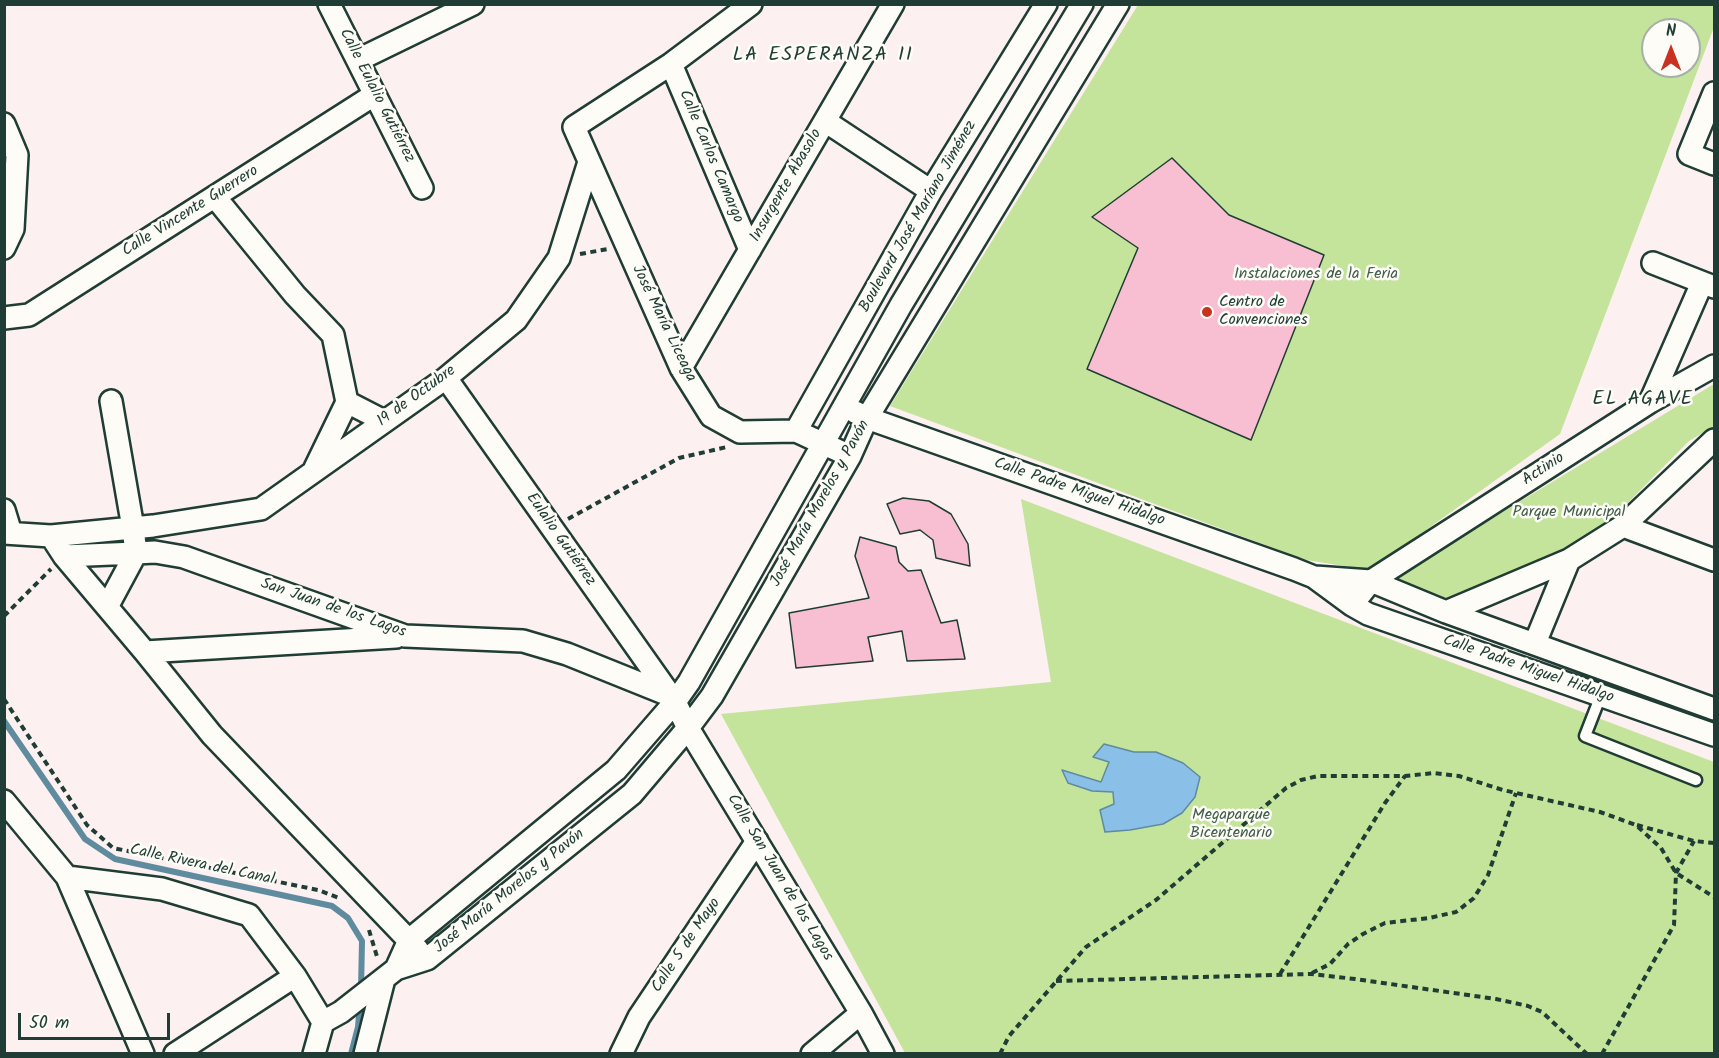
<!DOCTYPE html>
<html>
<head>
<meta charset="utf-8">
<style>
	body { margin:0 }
	#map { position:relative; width:1719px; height:1058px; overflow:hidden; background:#fcf0f0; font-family:Kalam,sans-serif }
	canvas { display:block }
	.frame { position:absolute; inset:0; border:6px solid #1f3d34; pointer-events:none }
	.north { position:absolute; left:1641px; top:18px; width:60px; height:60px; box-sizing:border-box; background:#fdfcf7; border:2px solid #a4b0a9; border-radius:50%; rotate:0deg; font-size:16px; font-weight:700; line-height:24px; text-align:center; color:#1f3d34 }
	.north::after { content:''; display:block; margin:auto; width:21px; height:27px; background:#c8321e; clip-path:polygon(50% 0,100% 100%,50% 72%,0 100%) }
	.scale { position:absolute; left:18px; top:1013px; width:152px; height:27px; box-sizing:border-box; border:3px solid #1f3d34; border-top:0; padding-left:8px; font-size:18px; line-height:21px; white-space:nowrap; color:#1f3d34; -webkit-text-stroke:4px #fdfcf7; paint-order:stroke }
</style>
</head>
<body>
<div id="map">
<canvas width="1719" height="1058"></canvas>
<div class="frame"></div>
<div class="north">N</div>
<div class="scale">50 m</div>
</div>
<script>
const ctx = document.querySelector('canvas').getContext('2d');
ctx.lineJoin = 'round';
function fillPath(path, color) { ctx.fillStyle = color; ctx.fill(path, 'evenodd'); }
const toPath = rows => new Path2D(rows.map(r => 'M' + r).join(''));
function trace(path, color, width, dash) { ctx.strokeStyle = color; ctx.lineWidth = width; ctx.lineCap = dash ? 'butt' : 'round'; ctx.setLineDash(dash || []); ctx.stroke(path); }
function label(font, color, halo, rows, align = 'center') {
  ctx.font = font + ' Kalam,sans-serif'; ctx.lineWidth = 5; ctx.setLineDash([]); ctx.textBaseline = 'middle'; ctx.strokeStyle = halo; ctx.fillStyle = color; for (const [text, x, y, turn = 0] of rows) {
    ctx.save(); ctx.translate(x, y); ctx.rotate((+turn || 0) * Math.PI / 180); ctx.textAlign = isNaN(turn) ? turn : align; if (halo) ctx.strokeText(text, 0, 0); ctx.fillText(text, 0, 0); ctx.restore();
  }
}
const green = toPath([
	[1138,5,1714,5,1714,27,1560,434,1370,570,1306,560,890,406],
	[1653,30,1689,30,1689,66,1653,66],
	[1714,384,1714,426,1689,441,1588,543,1445,601,1387,582],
	[1021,499,1714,762,1714,1053,905,1053,721,714,1051,682]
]);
const water = toPath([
	[1104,744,1134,752,1156,752,1183,763,1200,777,1195,797,1182,813,1163,824,1130,830,1105,832,1100,810,1114,804,1113,792,1092,791,1068,783,1062,770,1101,782,1109,762,1093,757,1104,744]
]);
const stream = toPath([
	[4,721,85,839,115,859,332,906,348,918,362,941,361,990],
	[351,1054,358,1027,360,1003]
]);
const building = toPath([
	[1172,158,1229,215,1324,255,1251,440,1087,369,1138,248,1092,217,1172,158],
	[903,498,929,501,951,514,968,544,970,566,936,558,933,540,920,530,900,534,887,504,903,498],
	[860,537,896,547,899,562,908,571,921,570,941,623,957,620,965,659,907,661,902,631,868,637,873,661,796,668,789,613,869,598,855,556,860,537]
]);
const path = toPath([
	[580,254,608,249],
	[568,519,679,458,727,447],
	[4,616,51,569],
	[4,699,87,825,113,848,318,890,339,898],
	[1637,825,1694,841,1714,843],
	[369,930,378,960],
	[1312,973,1330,964,1348,944,1363,934,1385,923,1429,918,1456,912,1474,898,1488,875,1516,793],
	[1280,974,1385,803,1405,776],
	[1056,981,1311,974,1355,979,1496,999,1528,1006,1542,1012,1587,1054],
	[1000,1054,1009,1036,1086,947,1156,900,1286,788,1301,780,1318,776,1405,776,1434,773,1459,776,1503,790,1600,812,1636,825,1661,848,1676,873,1714,897],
	[1602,1054,1674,925,1676,873,1694,841]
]);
const service = toPath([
	[1601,695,1585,736,1696,780]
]);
const minor = toPath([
	[329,4,422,188],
	[751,4,671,64,574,127,681,368,711,416,740,432,796,431,850,456],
	[358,60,473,4],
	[671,64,750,250],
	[1714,93,1689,154,1714,164],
	[825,121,931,191],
	[4,124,17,155,13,229,4,248],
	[215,197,295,295,333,335,347,402,384,421],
	[1653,263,1714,287],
	[4,318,29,315,374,95],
	[681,368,893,4],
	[446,378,675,702,688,728,861,1013,883,1054],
	[1650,402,1702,283],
	[855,412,867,418,1294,569,1314,577,1352,605,1368,614,1714,735],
	[796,431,931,191,1046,4],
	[315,468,347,402],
	[4,510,11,533],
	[1623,526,1714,560],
	[4,533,51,536,153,526,261,509,446,378,516,320,559,258,589,162],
	[51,536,64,556,145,652,212,735,418,950],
	[64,556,136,553,133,528,111,401],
	[1315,577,1371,581,1446,612,1714,709],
	[1352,605,1371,581,1650,402,1714,366],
	[107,607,136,553,155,552,184,557,405,636,523,641,567,654,669,695],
	[1446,612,1569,560,1623,526,1714,440],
	[1535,643,1569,560],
	[145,652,396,637],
	[4,801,67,877,143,1054],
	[67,877,162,889,249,915,295,976,323,1022],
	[396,969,409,940,616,770,675,702,689,682,901,305,1082,4],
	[175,1054,295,976],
	[314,1054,323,1022,341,1012,396,969,427,959,632,794,688,728,712,696,850,456,867,418,1118,4],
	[365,1054,384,979],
	[621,1054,639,1017,757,841],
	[812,1054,861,1013]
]);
const markers = [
	[1207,312,6,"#c8321e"]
];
const streetNames = [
	["Calle Eulalio Gutiérrez",376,96,63],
	["Calle Carlos Camargo",710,157,67],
	["Insurgente Abasolo",787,186,-60],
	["Calle Vincente Guerrero",191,212,-32],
	["Boulevard José Maríano Jiménez",919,217,-60],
	["José María Liceaga",663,324,64],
	["19 de Octubre",417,397,-36],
	["Actinio",1544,470,-33],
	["Calle Padre Miguel Hidalgo",1079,493,19],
	["José María Morelos y Pavón",821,504,-61],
	["Eulalio Gutiérrez",560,540,55],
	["San Juan de los Lagos",333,609,19],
	["Calle Padre Miguel Hidalgo",1528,670,19],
	["Calle Rivera del Canal",202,866,12],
	["Calle San Juan de los Lagos",779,878,59],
	["José María Morelos y Pavón",510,892,-39],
	["Calle 5 de Mayo",687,946,-56]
];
const parkNames = [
	["Instalaciones de la Feria",1316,275],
	["Parque Municipal",1569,513],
	["Megaparque",1231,816],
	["Bicentenario",1231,834]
];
const poiNames = [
	["Centro de",1219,303],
	["Convenciones",1219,321]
];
const quarterNames = [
	["LA ESPERANZA II",823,57],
	["EL AGAVE",1643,401]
];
fillPath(green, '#c4e39b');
fillPath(water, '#8abfe7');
trace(water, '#5f8b9f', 1.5);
trace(stream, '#5f8b9f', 6);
fillPath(building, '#f8bfd2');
trace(building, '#1f3d34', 1.5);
trace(service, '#1f3d34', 15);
trace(minor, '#1f3d34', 26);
trace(path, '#1f3d34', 4, [6, 4.5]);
trace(service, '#fdfcf7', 10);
trace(minor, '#fdfcf7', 21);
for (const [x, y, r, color] of markers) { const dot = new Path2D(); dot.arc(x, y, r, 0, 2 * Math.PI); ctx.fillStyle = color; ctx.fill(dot); trace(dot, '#fdfcf7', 2); }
label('16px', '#1f3d34', '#fdfcf7', streetNames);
label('16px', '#405e49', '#fdfcf7', parkNames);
label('16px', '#1f3d34', '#fdfcf7', poiNames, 'left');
ctx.letterSpacing = '1.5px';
label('20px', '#1f3d34', '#fdfcf7', quarterNames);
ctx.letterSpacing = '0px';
</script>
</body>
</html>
